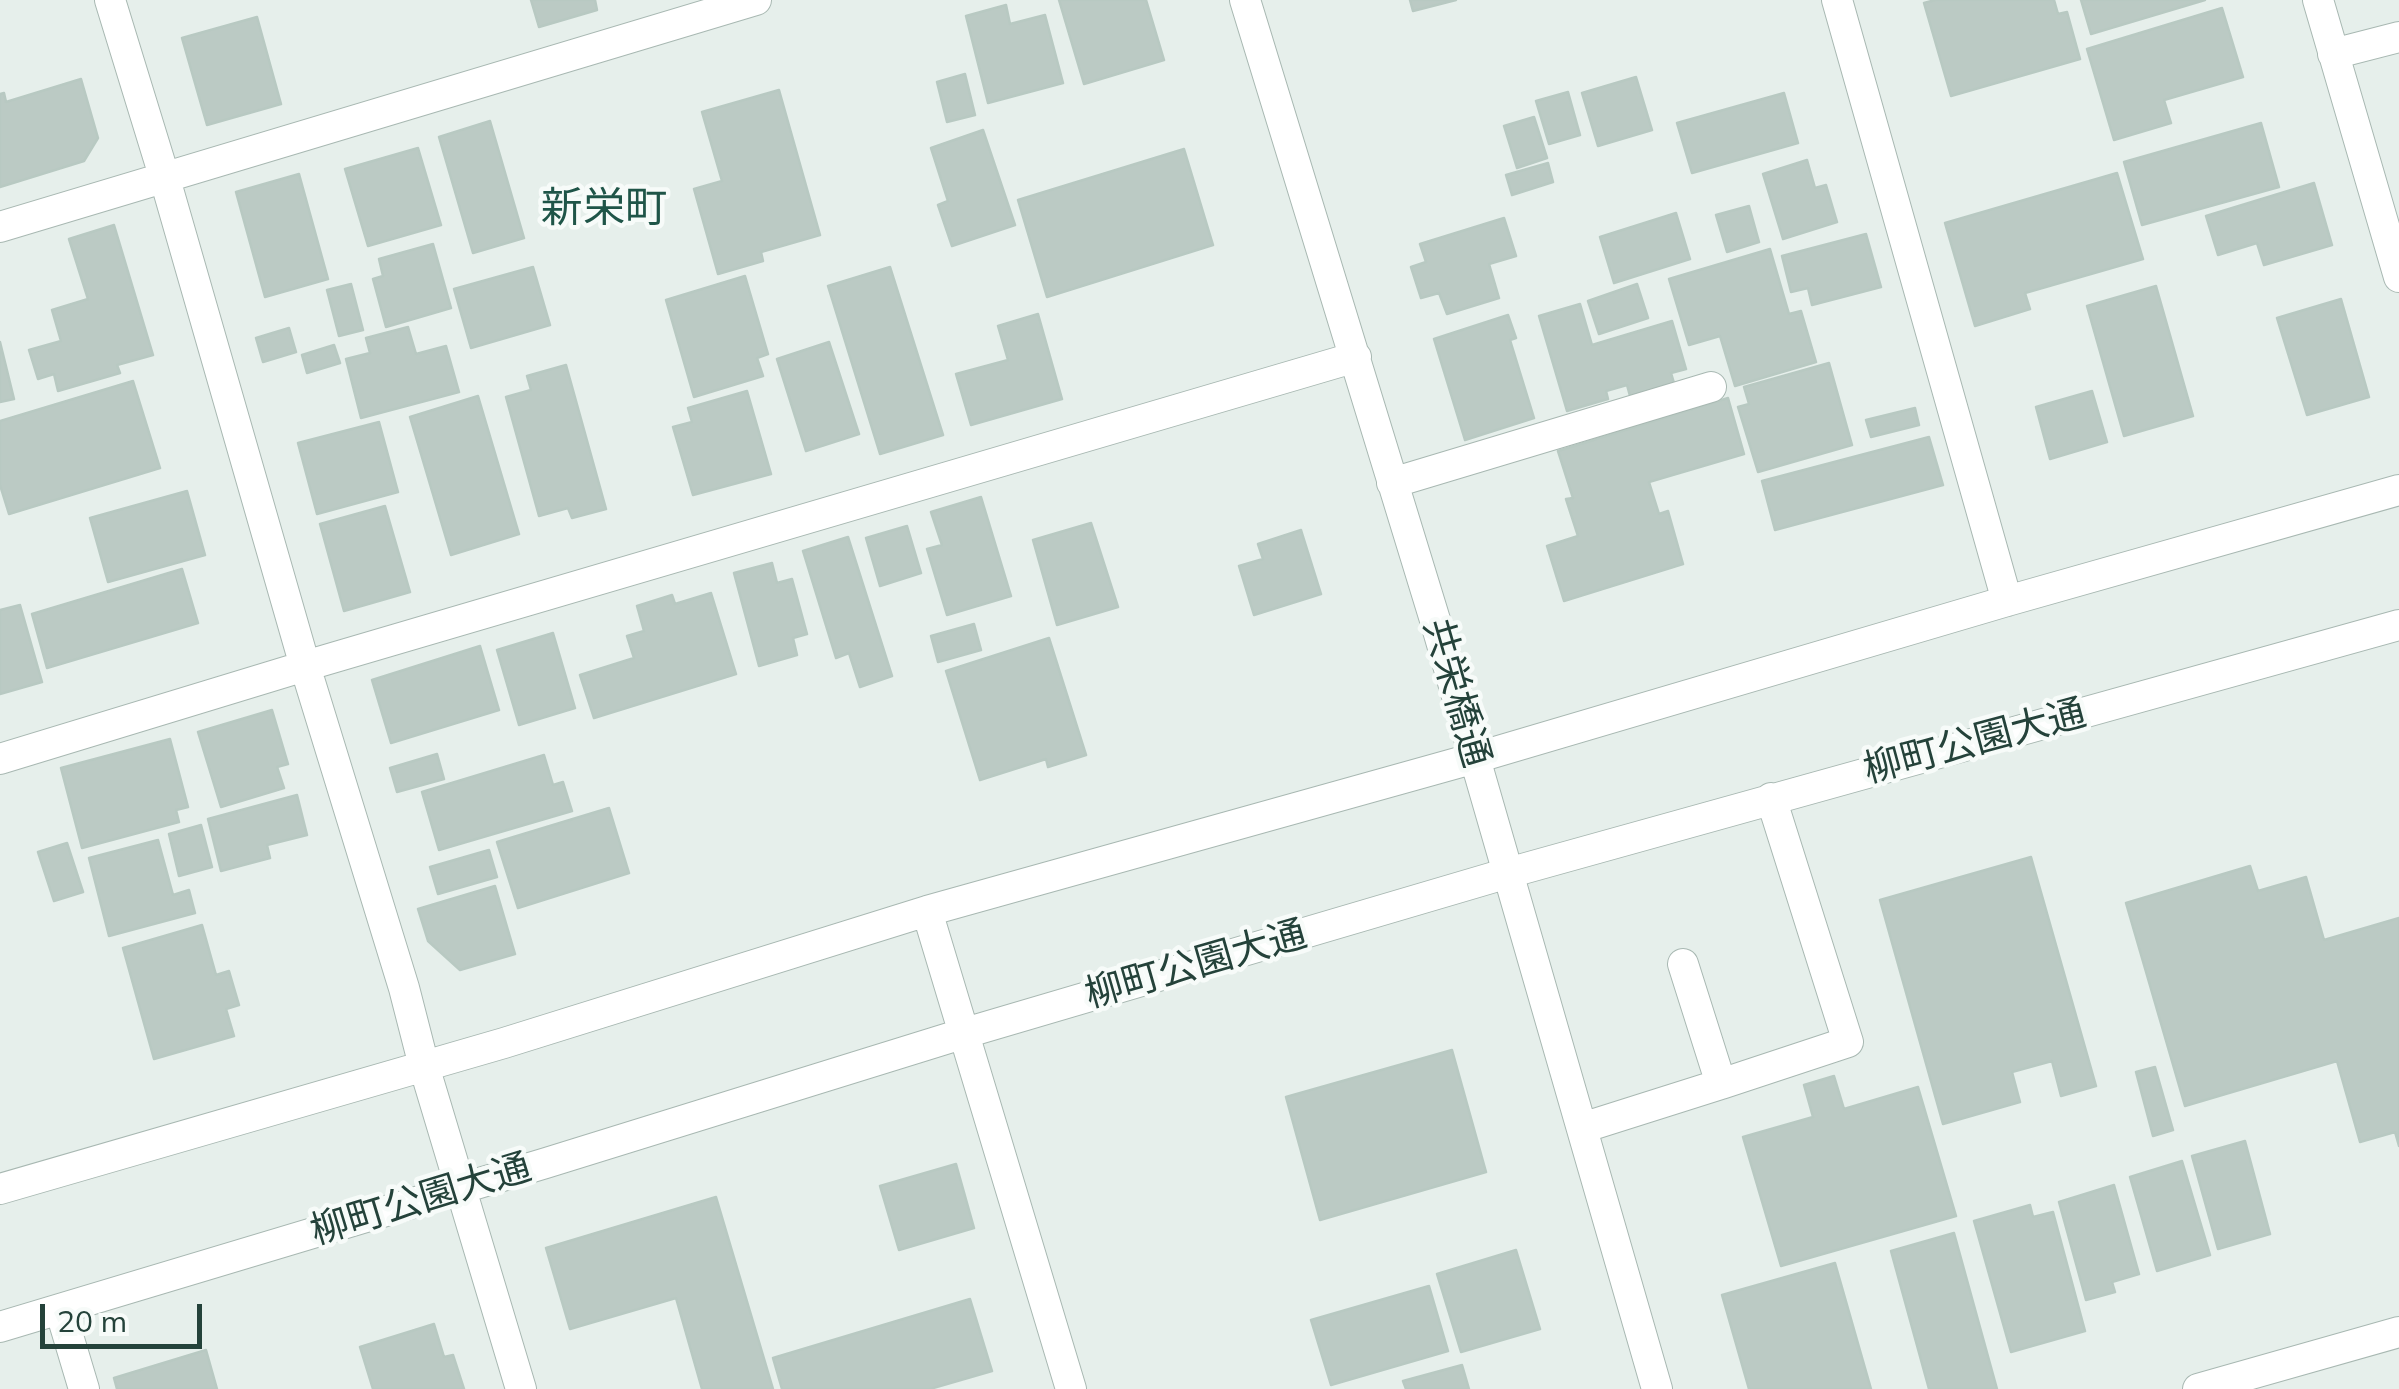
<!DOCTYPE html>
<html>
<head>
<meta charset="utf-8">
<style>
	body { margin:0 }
	#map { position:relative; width:2399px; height:1389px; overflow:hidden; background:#e6efeb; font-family:Mulish,sans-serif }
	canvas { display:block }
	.scale { position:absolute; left:40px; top:1304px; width:162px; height:45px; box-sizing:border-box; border:5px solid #24423a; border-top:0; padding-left:12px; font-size:30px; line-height:35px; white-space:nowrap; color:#24423a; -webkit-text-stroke:8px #f7fbf9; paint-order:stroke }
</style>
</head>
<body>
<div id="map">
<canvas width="2399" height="1389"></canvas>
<div class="scale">20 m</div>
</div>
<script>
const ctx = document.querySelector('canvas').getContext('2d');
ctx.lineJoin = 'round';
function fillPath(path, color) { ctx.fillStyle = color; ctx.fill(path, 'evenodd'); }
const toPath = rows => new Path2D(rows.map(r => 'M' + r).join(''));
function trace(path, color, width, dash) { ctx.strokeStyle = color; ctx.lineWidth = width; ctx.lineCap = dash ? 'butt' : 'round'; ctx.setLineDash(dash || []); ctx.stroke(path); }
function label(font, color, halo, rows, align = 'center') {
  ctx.font = font + ' Mulish,"Noto Sans JP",sans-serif'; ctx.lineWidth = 9; ctx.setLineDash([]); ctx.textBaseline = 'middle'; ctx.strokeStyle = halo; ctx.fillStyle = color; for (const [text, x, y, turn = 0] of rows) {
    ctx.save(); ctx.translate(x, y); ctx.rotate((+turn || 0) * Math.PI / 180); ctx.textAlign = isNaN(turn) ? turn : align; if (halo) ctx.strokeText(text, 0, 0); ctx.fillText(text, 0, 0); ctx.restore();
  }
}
const building = toPath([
	[531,0,595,0,597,10,539,27,531,0],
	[1059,0,1146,0,1164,60,1084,84,1059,0],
	[1410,0,1456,0,1413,11,1410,0],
	[1935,0,2054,0,2058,14,2067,12,2080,59,1951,96,1924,3,1935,0],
	[2081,0,2205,0,2091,34,2081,0],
	[1006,5,1010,24,1045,15,1063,83,988,103,966,16,1006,5],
	[2222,8,2243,77,2164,100,2171,123,2114,140,2087,49,2222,8],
	[257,17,281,104,207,125,182,38,257,17],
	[965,74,975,115,947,122,937,82,965,74],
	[1636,77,1652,130,1598,146,1582,93,1636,77],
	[81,79,98,138,84,161,0,187,0,94,4,93,6,102,81,79],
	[779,90,820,235,761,252,763,261,718,274,694,189,722,181,702,112,779,90],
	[1568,92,1580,135,1549,144,1536,101,1568,92],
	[1784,93,1798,143,1692,173,1677,123,1784,93],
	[1534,117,1547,158,1517,168,1504,126,1534,117],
	[490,121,524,238,473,253,439,137,490,121],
	[2261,123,2279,187,2142,225,2124,162,2261,123],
	[983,130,1015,225,952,246,938,205,948,201,931,148,983,130],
	[418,148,441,225,368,246,345,169,418,148],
	[1184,149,1213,245,1047,297,1018,200,1184,149],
	[1807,160,1815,188,1826,185,1837,222,1783,239,1763,174,1807,160],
	[1548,163,1553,182,1512,195,1506,175,1548,163],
	[2117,173,2143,259,2025,293,2030,309,1975,326,1945,223,2117,173],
	[299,174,328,279,265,297,236,192,299,174],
	[2314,183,2332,245,2264,265,2257,243,2218,255,2206,216,2314,183],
	[1749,206,1759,242,1727,252,1716,215,1749,206],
	[1676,213,1690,259,1614,283,1600,237,1676,213],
	[1504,218,1516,256,1489,264,1499,298,1447,314,1439,293,1421,298,1411,267,1426,262,1420,244,1504,218],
	[114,225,153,355,117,365,120,373,58,391,54,374,38,379,29,350,61,341,52,310,88,299,69,239,114,225],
	[1866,234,1881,287,1812,305,1808,288,1791,292,1782,256,1866,234],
	[433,244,451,308,386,327,373,279,383,276,379,259,433,244],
	[1770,249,1789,314,1801,311,1816,362,1735,386,1720,336,1689,345,1669,279,1770,249],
	[533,267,550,325,471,348,454,289,533,267],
	[890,267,943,435,880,454,828,286,890,267],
	[745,276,768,354,757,358,763,376,694,397,666,300,745,276],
	[351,284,363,330,339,336,327,290,351,284],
	[1637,284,1648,318,1599,334,1588,301,1637,284],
	[2156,286,2193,416,2124,436,2087,306,2156,286],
	[2341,299,2369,397,2307,415,2277,318,2341,299],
	[1580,304,1592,345,1672,321,1686,369,1671,373,1674,383,1630,396,1627,385,1606,391,1608,399,1567,411,1539,316,1580,304],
	[1038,314,1062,399,971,425,956,374,1008,360,998,326,1038,314],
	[1508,315,1516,338,1510,340,1534,418,1465,440,1434,339,1508,315],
	[408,327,416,354,446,346,459,392,361,418,346,359,370,353,366,338,408,327],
	[289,328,296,352,263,362,256,338,289,328],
	[0,342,14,399,0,402,0,342],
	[829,342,859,434,806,451,777,359,829,342],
	[334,345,340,363,307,373,302,355,334,345],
	[1829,363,1852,445,1758,472,1738,407,1749,404,1744,387,1829,363],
	[566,365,606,509,572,518,568,508,539,516,506,397,531,390,527,376,566,365],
	[133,381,160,468,9,514,0,485,0,421,133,381],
	[747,391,771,474,693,495,673,427,692,422,688,408,747,391],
	[2092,391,2107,442,2050,459,2036,407,2092,391],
	[478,396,519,534,451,555,410,417,478,396],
	[1728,398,1744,454,1649,482,1659,514,1668,511,1683,564,1564,601,1547,546,1578,536,1566,499,1573,498,1558,451,1728,398],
	[1915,408,1919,425,1871,437,1866,420,1915,408],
	[379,422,398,492,317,514,298,443,379,422],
	[1929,437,1943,485,1775,530,1762,481,1929,437],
	[187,491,205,555,108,582,90,518,187,491],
	[981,497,1011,596,947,615,927,549,942,545,931,512,981,497],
	[385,506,410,592,344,611,320,524,385,506],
	[1091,523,1118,607,1057,625,1033,540,1091,523],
	[907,526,921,573,880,586,866,538,907,526],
	[1301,530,1321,594,1254,615,1239,566,1263,559,1258,544,1301,530],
	[848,537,892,676,860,687,849,653,836,658,803,551,848,537],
	[772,563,777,583,792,579,807,634,793,638,797,655,759,666,734,573,772,563],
	[182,569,198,623,47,668,32,614,182,569],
	[711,593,736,674,594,718,580,675,634,658,627,636,644,631,637,606,672,595,675,604,711,593],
	[20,605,42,682,0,694,0,610,20,605],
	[974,624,981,650,938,662,931,636,974,624],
	[553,633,575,708,519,725,497,650,553,633],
	[1049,638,1086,755,1048,767,1046,759,980,780,946,671,1049,638],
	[480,646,499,710,391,743,372,680,480,646],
	[272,710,288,764,277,767,284,788,221,807,198,732,272,710],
	[170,739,188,807,176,810,179,822,82,848,61,768,170,739],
	[437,754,444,779,397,792,390,768,437,754],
	[544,755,553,785,563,782,572,811,439,850,422,792,544,755],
	[297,795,307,835,267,845,270,858,221,871,208,819,297,795],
	[609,808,629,873,518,908,497,842,609,808],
	[201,825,212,867,179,876,169,834,201,825],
	[158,840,173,895,189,890,195,913,109,936,89,858,158,840],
	[67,843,83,892,54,901,38,852,67,843],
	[489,850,497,877,438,894,430,867,489,850],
	[2031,857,2096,1086,2061,1096,2052,1061,2012,1072,2020,1102,1943,1124,1880,900,2031,857],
	[2250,866,2258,891,2306,877,2324,940,2399,918,2399,1146,2395,1132,2360,1142,2337,1061,2185,1106,2126,903,2250,866],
	[495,886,515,954,460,970,428,941,418,909,495,886],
	[202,925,216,975,229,971,239,1005,226,1009,234,1036,154,1059,123,948,202,925],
	[1452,1050,1486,1172,1320,1220,1286,1097,1452,1050],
	[2155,1067,2173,1130,2153,1136,2136,1072,2155,1067],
	[1834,1076,1844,1109,1918,1087,1956,1216,1781,1266,1743,1137,1813,1117,1804,1085,1834,1076],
	[2245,1141,2270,1234,2218,1249,2192,1156,2245,1141],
	[2182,1161,2210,1255,2157,1271,2130,1177,2182,1161],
	[956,1164,974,1228,899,1250,880,1186,956,1164],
	[2114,1185,2139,1274,2112,1282,2115,1292,2086,1300,2059,1202,2114,1185],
	[716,1197,773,1389,702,1389,676,1298,570,1329,546,1248,716,1197],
	[2030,1205,2033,1217,2053,1212,2085,1331,2011,1352,1974,1221,2030,1205],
	[1954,1233,1997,1389,1929,1389,1891,1251,1954,1233],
	[1516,1250,1540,1329,1461,1352,1437,1274,1516,1250],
	[1835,1263,1871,1389,1749,1389,1722,1295,1835,1263],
	[1429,1286,1448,1351,1331,1385,1311,1320,1429,1286],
	[970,1299,992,1371,930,1389,782,1389,773,1358,970,1299],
	[434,1324,444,1357,453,1355,464,1389,373,1389,360,1347,434,1324],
	[206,1350,217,1389,117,1389,114,1378,206,1350],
	[1462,1365,1469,1389,1406,1389,1403,1381,1462,1365]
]);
const minor = toPath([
	[110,0,165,179,305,666,404,988,424,1066,521,1389],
	[1245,0,1435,620,1657,1389],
	[1837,0,2007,601],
	[2318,0,2399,277],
	[2333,54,2399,37],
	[0,227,756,0],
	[1392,483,1711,387],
	[0,759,305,666,1356,357],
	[927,911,1071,1389],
	[1683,964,1721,1084,1848,1042,1771,798],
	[1582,1128,1721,1084],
	[0,1189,504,1043,927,911,1475,758,2007,601,2399,490],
	[60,1309,84,1389],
	[0,1327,546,1163,965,1033,1508,873,2399,625],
	[2198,1389,2399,1332]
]);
const streetNames = [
	["共栄橋通",1456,693,74],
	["柳町公園大通",1975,742,-15],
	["柳町公園大通",1196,965,-16],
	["柳町公園大通",421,1200,-17]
];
const quarterNames = [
	["新栄町",604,209]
];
fillPath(building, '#bbcac4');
trace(building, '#b8c9c2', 2.5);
trace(minor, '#a8b8b2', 32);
trace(minor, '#fff', 30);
label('38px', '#24423a', '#f7fbf9', streetNames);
label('42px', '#1f5548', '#f7fbf9', quarterNames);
</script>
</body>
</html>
